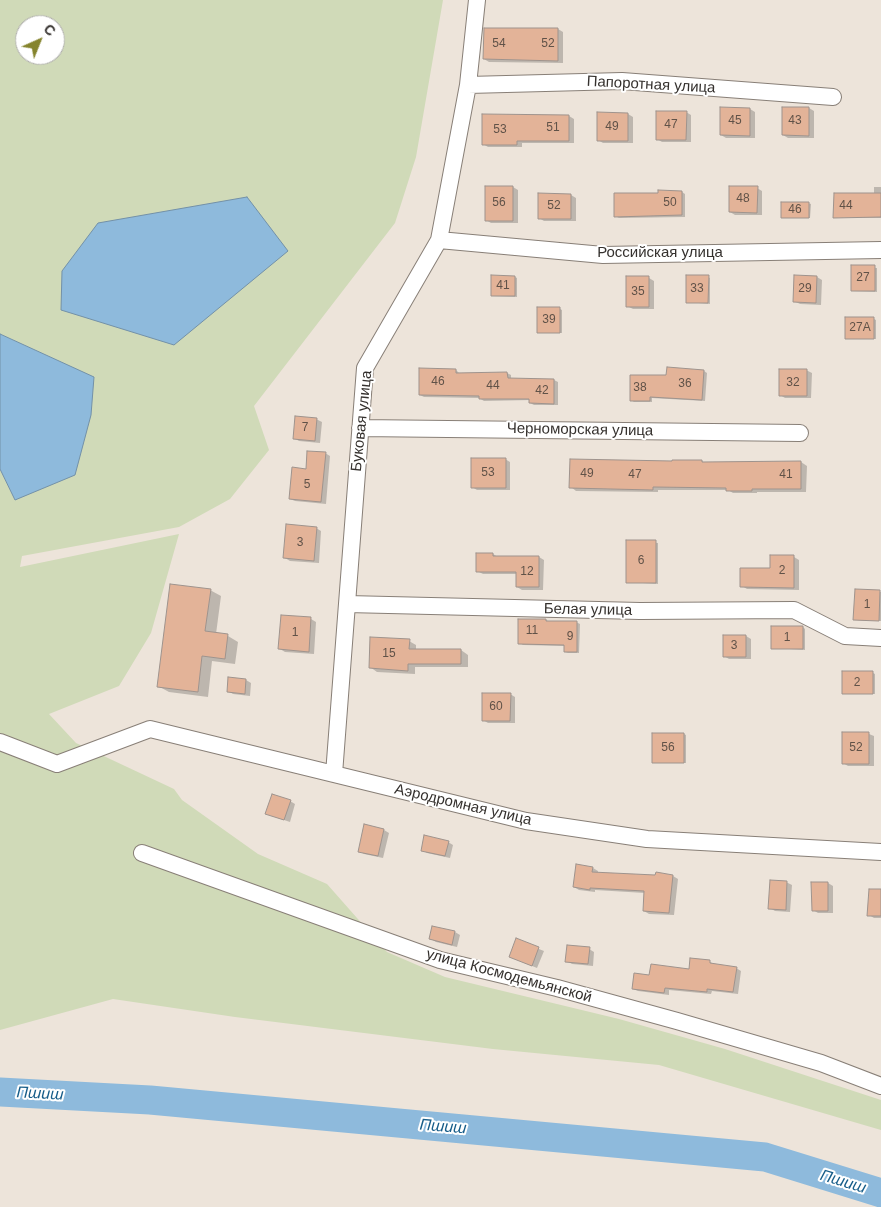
<!DOCTYPE html>
<html>
<head>
<meta charset="utf-8">
<style>
	body { margin:0 }
	#map { position:relative; width:881px; height:1207px; overflow:hidden; background:#ede4da; font-family:Arial,sans-serif }
	canvas { display:block }
	.north { position:absolute; left:15px; top:15px; width:50px; height:50px; box-sizing:border-box; background:#fff; border:1px solid #aeadab; border-radius:50%; rotate:44deg; font-size:14px; font-weight:700; line-height:20px; text-align:center; color:#35312e }
	.north::after { content:''; display:block; margin:auto; width:18px; height:22px; background:#85842d; clip-path:polygon(50% 0,100% 100%,50% 72%,0 100%) }
</style>
</head>
<body>
<div id="map">
<canvas width="881" height="1207"></canvas>
<div class="north">С</div>
</div>
<script>
const ctx = document.querySelector('canvas').getContext('2d');
ctx.lineJoin = 'round';
function fillPath(path, color) { ctx.fillStyle = color; ctx.fill(path, 'evenodd'); }
const toPath = rows => new Path2D(rows.map(r => 'M' + r).join(''));
function trace(path, color, width, dash) { ctx.strokeStyle = color; ctx.lineWidth = width; ctx.lineCap = dash ? 'butt' : 'round'; ctx.setLineDash(dash || []); ctx.stroke(path); }
function label(font, color, halo, rows, align = 'center') {
  ctx.font = font + ' Arial,sans-serif'; ctx.lineWidth = 4; ctx.setLineDash([]); ctx.textBaseline = 'middle'; ctx.strokeStyle = halo; ctx.fillStyle = color; for (const [text, x, y, turn = 0] of rows) {
    ctx.save(); ctx.translate(x, y); ctx.rotate((+turn || 0) * Math.PI / 180); ctx.textAlign = isNaN(turn) ? turn : align; if (halo) ctx.strokeText(text, 0, 0); ctx.fillText(text, 0, 0); ctx.restore();
  }
}
const green = toPath([
	[0,0,443,0,416,157,395,223,254,406,269,450,230,499,179,527,22,556,20,567,179,534,151,633,119,686,49,714,76,743,174,789,182,800,258,854,327,884,387,952,445,977,619,1019,725,1049,881,1100,881,1130,659,1065,493,1049,235,1017,113,999,0,1030,0,469,15,500,94,378,0,334],
	[25,25,55,25,55,55,25,55]
]);
const water = toPath([
	[247,197,288,251,174,345,61,310,62,271,98,223,247,197],
	[0,334,94,377,91,415,75,475,15,500,0,469,0,334]
]);
const shadow = toPath([
	[485,29,558,29,563,32,563,63,489,62,484,59],
	[809,108,814,111,814,138,788,138,783,135],
	[750,109,755,112,755,138,726,138,721,135],
	[686,112,691,115,691,142,662,142,657,139],
	[628,114,633,117,633,143,603,143,598,140],
	[569,116,574,119,574,143,522,143,522,147,488,147,483,144],
	[513,187,518,190,518,223,491,223,486,220],
	[874,187,881,187,881,218,835,217,874,194],
	[757,188,762,191,762,215,735,215,730,212],
	[682,192,685,194,685,217,619,218,615,216],
	[571,195,576,198,576,221,544,221,539,218],
	[808,203,811,204,810,218,782,217],
	[852,267,877,268,877,292,852,291],
	[515,277,517,278,517,297,492,296],
	[708,277,710,278,710,304,687,302],
	[817,277,822,280,821,305,800,304,794,301],
	[649,278,654,281,654,309,633,309,627,306],
	[560,309,562,310,562,333,538,332],
	[874,319,876,320,876,339,846,338],
	[420,369,456,370,460,374,507,373,511,375,511,379,554,380,558,382,558,405,534,405,530,403,531,400,484,401,479,398,424,397,420,395],
	[806,370,812,373,811,398,785,398,780,395],
	[704,371,707,373,705,401,652,398,652,402,634,402,631,400,668,376],
	[316,419,322,422,320,443,299,441,294,438],
	[325,453,330,456,326,504,295,501,290,499],
	[505,459,510,462,510,490,477,490,472,487],
	[702,461,705,463,801,462,807,466,806,492,757,492,757,493,733,493,728,490,658,490,658,492,576,491,571,487],
	[316,528,321,531,319,563,290,561,285,558],
	[628,541,658,543,658,584,627,582],
	[493,554,498,557,539,557,544,560,543,590,522,590,517,587,517,574,483,574,477,571],
	[771,557,794,557,799,560,799,590,747,589,742,586,771,569],
	[210,590,221,596,216,634,228,636,238,642,235,664,212,661,208,697,169,692,158,686],
	[856,590,881,592,881,621,857,620],
	[282,617,311,619,316,622,314,654,285,652,280,649],
	[546,620,550,622,576,622,580,624,579,653,568,653,565,652,565,646,523,645,520,643],
	[803,627,805,629,805,650,773,648],
	[746,636,751,639,751,659,729,659,724,656],
	[409,641,416,645,416,650,461,650,468,655,468,667,415,667,415,674,377,672,370,667],
	[873,673,875,674,875,694,843,693],
	[246,680,251,683,250,696,233,694,228,691],
	[510,694,515,697,515,723,488,723,483,720],
	[843,733,869,734,874,736,874,766,848,766,843,763],
	[684,734,686,735,686,763,653,762],
	[290,801,295,804,290,822,272,816],
	[384,830,389,833,383,858,364,854,359,851],
	[448,842,453,845,450,858,427,853,422,850],
	[577,866,593,868,598,871,598,874,656,876,657,874,673,876,678,879,674,915,649,914,644,911,645,893,595,890,595,892,579,890,574,887],
	[786,882,792,885,790,912,775,911,770,908],
	[828,883,833,886,833,913,818,913,813,910],
	[881,890,881,918,874,918,869,915],
	[455,932,460,935,457,947,436,942,431,939],
	[516,940,544,951,537,968,510,957],
	[589,949,594,952,593,966,572,964,567,961],
	[710,962,714,964,736,968,741,971,738,994,712,991,711,994,669,990,669,995,638,991,633,989,650,977,690,970]
]);
const river = toPath([
	[0,1092,150,1100,765,1157,881,1193]
]);
const building = toPath([
	[484,28,558,28,558,61,483,59,484,28],
	[720,107,750,108,750,136,720,135,720,107],
	[782,107,809,107,809,136,782,135,782,107],
	[656,111,687,111,686,140,656,140,656,111],
	[597,112,628,113,628,141,597,141,597,112],
	[482,114,569,115,569,141,517,141,517,145,482,145,482,114],
	[485,186,513,186,513,221,485,221,485,186],
	[729,186,758,186,757,213,729,212,729,186],
	[658,190,682,191,682,215,614,217,614,193,658,193,658,190],
	[538,193,571,194,571,219,538,219,538,193],
	[834,193,881,193,881,217,833,218,834,193],
	[781,202,809,202,809,218,781,218,781,202],
	[851,265,875,265,875,291,851,291,851,265],
	[491,275,515,276,515,296,491,296,491,275],
	[686,275,709,275,708,303,686,303,686,275],
	[794,275,817,276,816,303,793,302,794,275],
	[626,276,649,276,649,307,626,307,626,276],
	[537,307,560,307,560,333,537,333,537,307],
	[845,317,874,317,874,339,845,339,845,317],
	[667,367,704,370,702,400,650,397,650,401,630,401,630,375,666,375,667,367],
	[419,368,456,369,456,373,507,372,508,378,554,379,554,404,529,403,529,399,479,399,479,396,419,395,419,368],
	[779,369,807,369,807,396,779,396,779,369],
	[295,416,317,418,315,441,293,439,295,416],
	[307,451,326,452,321,502,289,499,292,467,306,469,307,451],
	[471,458,506,458,506,488,471,488,471,458],
	[570,459,672,461,672,460,702,460,702,462,801,461,801,489,752,489,752,491,726,491,726,488,653,487,653,490,569,488,570,459],
	[286,524,317,527,314,561,283,558,286,524],
	[626,540,656,540,656,583,626,583,626,540],
	[476,553,493,553,493,556,539,556,539,587,516,587,516,572,476,572,476,553],
	[770,555,794,555,794,588,740,587,740,568,770,568,770,555],
	[170,584,211,589,205,631,228,634,225,659,202,656,198,692,157,687,170,584],
	[855,589,880,590,879,621,853,620,855,589],
	[281,615,311,617,309,652,278,649,281,615],
	[518,619,546,619,546,621,577,621,577,652,564,652,564,645,518,644,518,619],
	[771,626,803,626,803,649,771,649,771,626],
	[723,635,746,635,746,657,723,657,723,635],
	[370,637,410,639,409,649,461,649,461,664,408,664,408,671,369,668,370,637],
	[842,671,873,671,873,694,842,694,842,671],
	[228,677,246,679,245,694,227,692,228,677],
	[482,693,511,693,510,721,482,721,482,693],
	[842,732,869,732,869,764,842,764,842,732],
	[652,733,684,733,684,763,652,763,652,733],
	[272,794,291,800,284,820,265,814,272,794],
	[364,824,384,829,378,856,358,852,364,824],
	[424,835,449,841,445,856,421,851,424,835],
	[576,864,593,867,592,872,655,875,656,872,673,875,669,913,643,911,644,891,590,888,590,890,573,887,576,864],
	[770,880,787,881,786,910,768,909,770,880],
	[811,882,828,882,828,911,812,911,811,882],
	[869,889,881,889,881,916,867,916,869,889],
	[432,926,455,931,452,945,429,939,432,926],
	[516,938,539,947,532,966,509,957,516,938],
	[567,945,590,947,588,964,565,962,567,945],
	[690,958,710,960,710,963,737,967,733,992,707,989,707,992,665,988,664,993,632,989,634,973,649,975,651,964,689,969,690,958]
]);
const street = toPath([
	[468,85,622,81,833,97],
	[439,240,603,255,881,250],
	[360,428,800,433],
	[347,604,640,611,794,610,845,636,881,638],
	[0,742,57,764,150,729,526,821,647,839,881,852],
	[334,774,365,368,439,240,468,85,477,0],
	[142,853,440,960,557,988,677,1021,821,1063,881,1086]
]);
const numberNames = [
	["54",499,44],
	["52",548,44],
	["45",735,121],
	["43",795,121],
	["47",671,125],
	["49",612,127],
	["51",553,128],
	["53",500,130],
	["48",743,199],
	["56",499,203],
	["50",670,203],
	["52",554,206],
	["44",846,206],
	["46",795,210],
	["27",863,278],
	["41",503,286],
	["33",697,289],
	["29",805,289],
	["35",638,292],
	["39",549,320],
	["27А",860,328],
	["46",438,382],
	["32",793,383],
	["36",685,384],
	["44",493,386],
	["38",640,388],
	["42",542,391],
	["7",305,428],
	["53",488,473],
	["49",587,474],
	["47",635,475],
	["41",786,475],
	["5",307,485],
	["3",300,543],
	["6",641,561],
	["2",782,571],
	["12",527,572],
	["1",867,605],
	["11",532,631],
	["1",295,633],
	["9",570,637],
	["1",787,638],
	["3",734,646],
	["15",389,654],
	["2",857,683],
	["60",496,707],
	["56",668,748],
	["52",856,748]
];
const streetNames = [
	["Папоротная улица",651,85,3],
	["Российская улица",660,253],
	["Буковая улица",362,421,-84],
	["Черноморская улица",580,430,1],
	["Белая улица",588,610,1],
	["Аэродромная улица",463,805,13],
	["улица Космодемьянской",509,976,15]
];
const waterNames = [
	["Пшиш",40,1094,3],
	["Пшиш",443,1127,5],
	["Пшиш",843,1182,17]
];
fillPath(green, '#d0dab8');
fillPath(water, '#8ebadc');
trace(water, '#7391a8', 1);
fillPath(shadow, '#0003');
trace(river, '#8ebadc', 29);
fillPath(building, '#e3b398');
trace(building, '#9e938d', 1);
trace(street, '#887f77', 18);
trace(street, '#fff', 16);
label('12px', '#605248', null, numberNames);
label('15px', '#35312e', '#fff', streetNames);
label('italic 16px', '#175d89', '#fff', waterNames);
</script>
</body>
</html>
